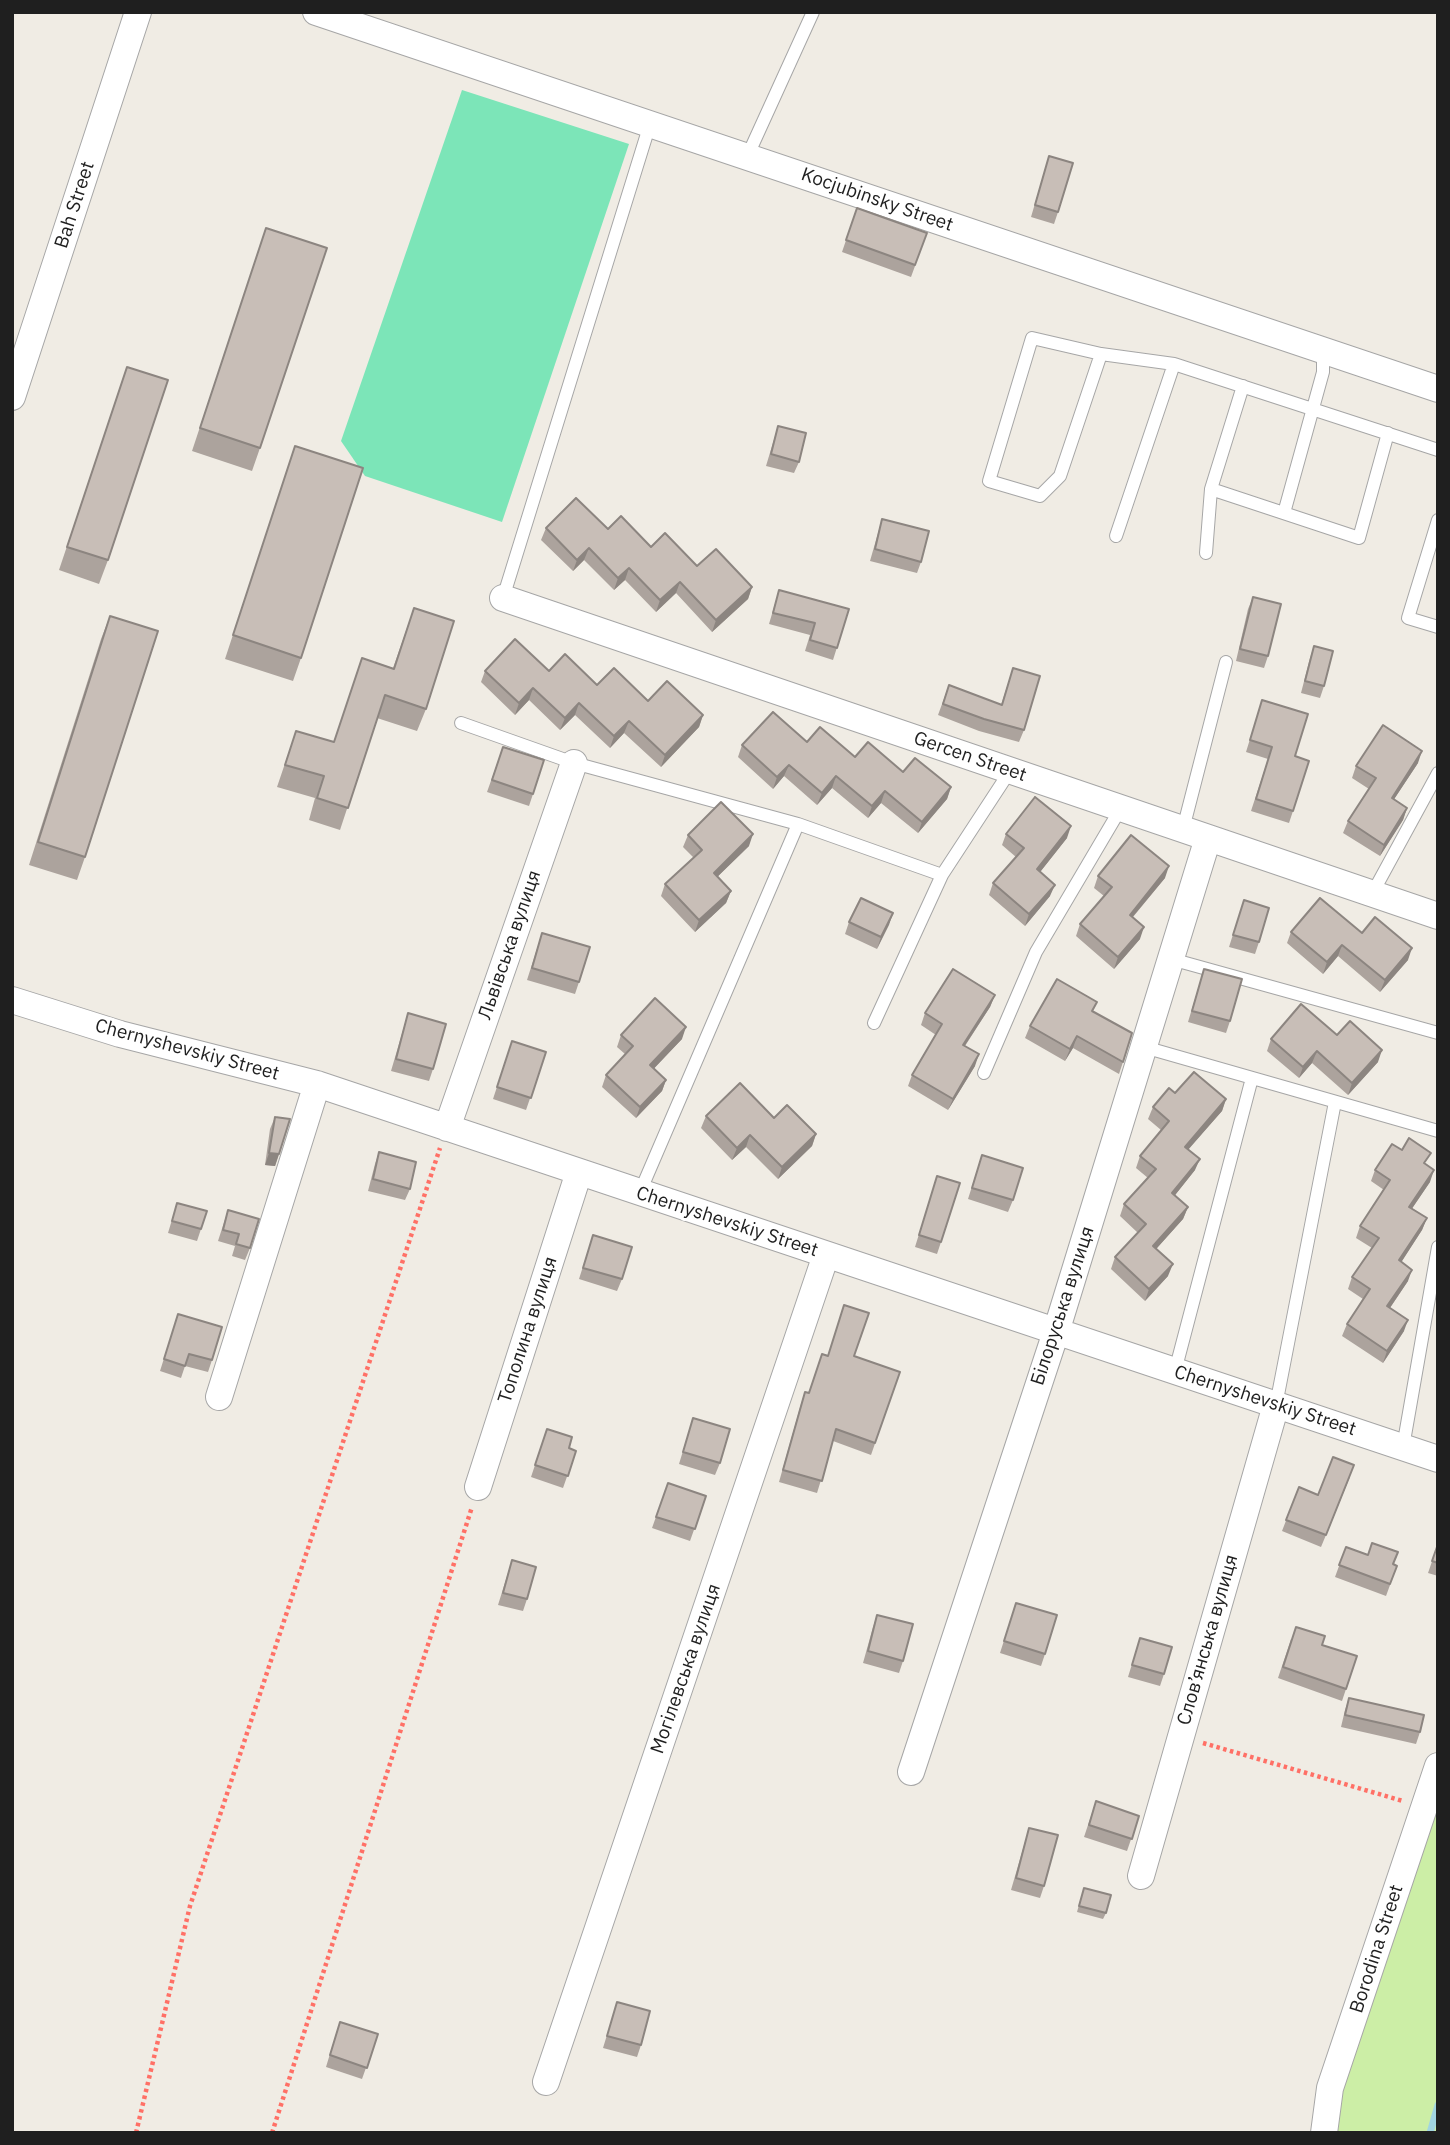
<!DOCTYPE html>
<html>
<head>
<meta charset="utf-8">
<style>
	body { margin:0 }
	#map { position:relative; width:1450px; height:2145px; overflow:hidden; background:#f0ece4; font-family:"IBM Plex Sans",sans-serif }
	canvas { display:block }
	.frame { position:absolute; inset:0; border:14px solid #1f1f1f; pointer-events:none }
</style>
</head>
<body>
<div id="map">
<canvas width="1450" height="2145"></canvas>
<div class="frame"></div>
</div>
<script>
const ctx = document.querySelector('canvas').getContext('2d');
ctx.lineJoin = 'round';
function fillPath(path, color) { ctx.fillStyle = color; ctx.fill(path, 'evenodd'); }
const toPath = rows => new Path2D(rows.map(r => 'M' + r).join(''));
function trace(path, color, width, dash) { ctx.strokeStyle = color; ctx.lineWidth = width; ctx.lineCap = dash ? 'butt' : 'round'; ctx.setLineDash(dash || []); ctx.stroke(path); }
function label(font, color, halo, rows, align = 'center') {
  ctx.font = font + ' "IBM Plex Sans",sans-serif'; ctx.lineWidth = 6; ctx.setLineDash([]); ctx.textBaseline = 'middle'; ctx.strokeStyle = halo; ctx.fillStyle = color; for (const [text, x, y, turn = 0] of rows) {
    ctx.save(); ctx.translate(x, y); ctx.rotate((+turn || 0) * Math.PI / 180); ctx.textAlign = isNaN(turn) ? turn : align; if (halo) ctx.strokeText(text, 0, 0); ctx.fillText(text, 0, 0); ctx.restore();
  }
}
const grass = toPath([
	[1438,1771,1438,2133,1324,2133]
]);
const pitch = toPath([
	[462,90,629,144,502,522,365,476,341,441]
]);
const stream = toPath([
	[1430,2133,1438,2105]
]);
const path = toPath([
	[1203,1743,1403,1801],
	[136,2133,190,1906,440,1148],
	[272,2133,472,1507]
]);
const lane = toPath([
	[747,157,813,12],
	[1101,354,1060,476,1040,496,989,481,1032,338,1101,354,1174,364,1438,450],
	[1211,489,1359,538,1388,433],
	[1284,513,1323,372,1323,350],
	[1438,520,1408,618,1438,627],
	[1116,536,1174,364],
	[1206,553,1211,489,1243,386],
	[503,598,650,124],
	[461,723,574,763,798,824],
	[1183,829,1226,662],
	[1372,894,1438,773],
	[1171,959,1438,1033],
	[874,1023,942,875],
	[1144,1047,1438,1131],
	[984,1073,1036,952,1121,808],
	[640,1192,798,824,942,875,1010,771],
	[1175,1371,1252,1078],
	[1276,1405,1335,1102],
	[1403,1447,1438,1247]
]);
const street = toPath([
	[316,12,1438,389],
	[12,397,138,12],
	[503,598,1438,916],
	[12,1000,120,1034,317,1084,1438,1459],
	[447,1128,574,763],
	[219,1397,317,1084],
	[478,1487,579,1172],
	[911,1772,1056,1332,1208,838],
	[1141,1876,1276,1405],
	[546,2082,826,1255],
	[1324,2133,1330,2088,1438,1766]
]);
const wall = toPath([
	[1049,156,1058,212,1054,224,1031,217],
	[857,208,927,233,911,277,842,252],
	[266,228,260,448,252,471,192,451],
	[127,367,108,560,99,584,59,570],
	[778,426,799,462,794,473,766,466],
	[295,446,301,658,293,681,225,659],
	[882,519,921,562,917,573,870,561],
	[546,528,608,529,697,566,752,587,748,599,712,632,676,593,656,612,625,580,614,590,584,560,573,571,541,540],
	[779,590,849,609,833,660,805,651,810,635,769,624],
	[1253,597,1268,656,1264,668,1236,661,1248,609],
	[414,608,426,709,417,731,377,718,340,830,309,820,315,798,277,787,296,731,334,742,362,658,393,668],
	[110,616,85,857,77,880,29,865,101,639],
	[1314,646,1324,686,1320,698,1301,693,1310,658],
	[1013,668,1024,730,1019,742,979,731,938,715,949,685,1001,705],
	[485,671,549,671,648,701,703,715,699,727,661,767,624,733,610,748,575,715,560,730,529,700,515,715,481,682],
	[1262,700,1293,811,1289,823,1251,811,1268,759,1246,752],
	[807,742,951,787,947,799,918,833,881,803,868,818,832,788,817,805,784,776,773,789,738,757,742,745],
	[503,747,533,794,529,806,487,792],
	[1418,763,1394,799,1407,808,1403,820,1380,856,1343,833,1348,821,1369,789,1352,778,1356,766],
	[1006,834,1067,838,1040,872,1050,896,1025,926,989,895,993,883,1016,857,1002,845],
	[688,835,749,846,717,877,731,891,726,903,695,932,661,896,665,884,694,858,683,847],
	[1098,876,1165,878,1133,917,1140,939,1114,969,1076,936,1080,924,1104,896,1094,888],
	[1244,900,1259,942,1255,954,1229,947],
	[893,913,877,949,845,934,849,922],
	[1291,932,1362,933,1408,960,1380,992,1338,956,1323,974,1287,943],
	[542,933,579,982,575,994,527,980],
	[1204,969,1230,1021,1226,1033,1188,1022],
	[995,995,990,1007,965,1046,975,1066,948,1110,908,1086,912,1075,936,1035,921,1025,925,1013],
	[1097,1002,1093,1011,1123,1062,1119,1074,1073,1048,1065,1061,1025,1038,1030,1026],
	[408,1013,433,1069,429,1081,391,1071],
	[621,1035,682,1039,654,1068,666,1080,662,1091,636,1118,602,1087,606,1075,625,1054,617,1047],
	[1337,1035,1378,1062,1348,1095,1312,1063,1299,1078,1267,1051,1271,1039],
	[512,1041,546,1052,526,1110,493,1099],
	[1175,1093,1226,1099,1222,1111,1188,1149,1195,1170,1175,1195,1188,1207,1183,1219,1156,1249,1168,1276,1145,1301,1111,1269,1115,1257,1138,1233,1120,1216,1124,1204,1148,1178,1136,1168,1140,1156,1161,1130,1148,1119,1153,1107],
	[706,1116,774,1118,816,1134,812,1146,778,1179,746,1147,732,1160,701,1128],
	[275,1117,279,1154,275,1166,265,1165,270,1129],
	[379,1152,410,1189,405,1200,368,1191,375,1164],
	[982,1155,1013,1200,1008,1212,968,1199],
	[1427,1165,1430,1182,1412,1208,1427,1218,1422,1230,1401,1262,1408,1281,1390,1308,1404,1331,1383,1363,1342,1336,1347,1324,1363,1299,1348,1289,1352,1277,1372,1248,1356,1238,1360,1226,1384,1190,1371,1181,1375,1170],
	[937,1176,941,1242,937,1254,915,1247],
	[177,1203,201,1229,197,1241,168,1233],
	[228,1210,250,1248,245,1260,232,1256,235,1246,218,1241],
	[593,1235,622,1279,617,1291,579,1279],
	[178,1314,212,1360,208,1372,185,1366,181,1378,160,1371],
	[822,1354,828,1355,854,1356,900,1372,871,1455,833,1441,817,1493,779,1482,801,1404,805,1392,809,1393],
	[693,1418,720,1463,715,1475,679,1464],
	[547,1429,569,1448,576,1451,563,1488,531,1477],
	[1350,1477,1321,1547,1282,1531,1299,1487,1318,1495],
	[668,1483,706,1496,690,1541,652,1528],
	[1438,1544,1438,1576,1428,1573],
	[1346,1547,1397,1566,1386,1596,1335,1577],
	[512,1560,527,1599,523,1611,498,1605],
	[1016,1603,1045,1654,1041,1666,1000,1653],
	[877,1615,903,1661,899,1673,863,1663,873,1627],
	[1140,1638,1164,1674,1160,1686,1128,1677],
	[1291,1639,1322,1645,1357,1656,1342,1701,1278,1678],
	[1349,1698,1420,1732,1416,1744,1341,1727,1345,1710],
	[1096,1801,1139,1816,1127,1851,1084,1837],
	[1029,1828,1044,1886,1040,1898,1011,1890],
	[1082,1894,1106,1913,1103,1919,1077,1912],
	[617,2002,641,2045,637,2057,603,2048],
	[336,2034,378,2034,362,2079,326,2067]
]);
const shadedWall = toPath([
	[589,548,584,560,573,571,577,560],
	[629,568,625,580,614,590,618,578],
	[680,582,676,593,656,612,660,600],
	[752,587,748,599,712,632,716,620],
	[533,688,529,700,515,715,519,703],
	[579,703,575,715,560,730,565,718],
	[703,715,699,727,661,767,665,755],
	[629,721,624,733,610,748,614,736],
	[1422,751,1418,763,1387,810,1392,798],
	[789,765,784,776,773,789,777,777],
	[836,776,832,788,817,805,822,793],
	[951,787,947,799,918,833,922,822],
	[885,791,881,803,868,818,872,806],
	[1407,808,1403,820,1380,856,1384,845],
	[1071,826,1067,838,1033,881,1037,869],
	[753,834,749,846,709,885,714,873],
	[1169,866,1165,878,1125,926,1130,915],
	[1055,885,1050,896,1025,926,1029,914],
	[731,891,726,903,695,932,699,920],
	[893,913,889,925,877,949,881,937],
	[1144,927,1140,939,1114,969,1118,957],
	[1342,945,1338,956,1323,974,1327,962],
	[1412,948,1408,960,1380,992,1385,980],
	[995,995,990,1007,958,1056,963,1045],
	[686,1027,682,1039,646,1077,650,1065],
	[1077,1036,1073,1048,1065,1061,1070,1049],
	[1382,1050,1378,1062,1348,1095,1352,1083],
	[1317,1051,1312,1063,1299,1078,1303,1067],
	[979,1054,975,1066,948,1110,953,1099],
	[666,1080,662,1091,636,1118,640,1107],
	[1226,1099,1222,1111,1181,1158,1185,1147],
	[816,1134,812,1146,778,1179,782,1167],
	[750,1135,746,1147,732,1160,737,1148],
	[269,1153,279,1154,275,1166,265,1165],
	[1200,1159,1195,1170,1168,1204,1172,1193],
	[1434,1170,1430,1182,1405,1219,1409,1207],
	[1188,1207,1183,1219,1149,1257,1153,1246],
	[1427,1218,1422,1230,1395,1272,1399,1260],
	[1173,1264,1168,1276,1145,1301,1149,1289],
	[1412,1270,1408,1281,1383,1318,1387,1306],
	[1408,1320,1404,1331,1383,1363,1387,1351]
]);
const building = toPath([
	[1049,156,1073,163,1058,212,1035,205,1049,156],
	[857,208,927,233,915,265,846,240,857,208],
	[266,228,327,248,260,448,200,428,266,228],
	[127,367,168,380,108,560,67,547,127,367],
	[778,426,806,433,799,462,771,454,778,426],
	[295,446,363,468,301,658,233,635,295,446],
	[576,498,608,529,621,516,651,547,665,533,697,566,716,549,752,587,716,620,680,582,660,600,629,568,618,578,589,548,577,560,546,528,576,498],
	[882,519,929,531,921,562,875,549,882,519],
	[779,590,849,609,837,648,810,640,815,623,773,613,779,590],
	[1253,597,1281,604,1268,656,1240,649,1253,597],
	[414,608,454,621,426,709,385,695,348,808,317,798,324,776,285,765,296,731,334,742,362,658,394,669,414,608],
	[110,616,158,631,85,857,38,842,110,616],
	[515,639,549,671,565,654,597,685,614,668,648,701,667,681,703,715,665,755,629,721,614,736,579,703,565,718,533,688,519,703,485,671,515,639],
	[1314,646,1333,651,1324,686,1305,681,1314,646],
	[1013,668,1040,676,1024,730,984,719,943,704,949,685,1002,705,1013,668],
	[1262,700,1308,714,1295,756,1309,761,1293,811,1256,799,1272,747,1250,740,1262,700],
	[773,712,807,742,820,727,855,757,868,742,903,772,915,758,951,787,922,822,885,791,872,806,836,776,822,793,789,765,777,777,742,745,773,712],
	[1383,725,1422,751,1392,798,1407,808,1384,845,1348,821,1376,778,1356,766,1383,725],
	[503,747,544,760,533,794,492,780,503,747],
	[1035,797,1071,826,1037,869,1055,885,1029,914,993,883,1024,848,1006,834,1035,797],
	[721,802,753,834,714,873,731,891,699,920,665,884,702,850,688,835,721,802],
	[1131,835,1169,866,1130,915,1144,927,1118,957,1080,924,1112,887,1098,876,1131,835],
	[861,898,893,913,881,937,849,922,861,898],
	[1320,898,1362,933,1375,917,1412,948,1385,980,1342,945,1327,962,1291,932,1320,898],
	[1244,900,1269,908,1259,942,1233,935,1244,900],
	[542,933,590,947,579,982,532,968,542,933],
	[953,969,995,995,963,1045,979,1054,953,1099,912,1075,942,1024,925,1013,953,969],
	[1204,969,1242,979,1230,1021,1192,1011,1204,969],
	[1057,979,1097,1002,1092,1011,1132,1033,1123,1062,1077,1036,1070,1049,1030,1026,1057,979],
	[655,998,686,1027,650,1065,666,1080,640,1107,606,1075,633,1046,621,1035,655,998],
	[1301,1004,1337,1035,1350,1021,1382,1050,1352,1083,1317,1051,1303,1067,1271,1039,1301,1004],
	[408,1013,446,1024,433,1069,396,1059,408,1013],
	[512,1041,546,1052,531,1098,497,1087,512,1041],
	[1194,1072,1226,1099,1185,1147,1200,1159,1172,1193,1188,1207,1153,1246,1173,1264,1149,1289,1115,1257,1146,1224,1124,1204,1156,1169,1140,1156,1169,1121,1153,1107,1169,1088,1175,1093,1194,1072],
	[740,1083,774,1118,787,1105,816,1134,782,1167,750,1135,737,1148,706,1116,740,1083],
	[275,1117,290,1119,279,1154,269,1153,275,1117],
	[1409,1138,1431,1153,1424,1163,1434,1170,1409,1207,1427,1218,1399,1260,1412,1270,1387,1306,1408,1320,1387,1351,1347,1324,1370,1289,1352,1277,1379,1238,1360,1226,1390,1180,1375,1170,1392,1144,1402,1150,1409,1138],
	[379,1152,416,1162,410,1189,373,1179,379,1152],
	[982,1155,1023,1168,1013,1200,972,1188,982,1155],
	[937,1176,960,1183,941,1242,919,1235,937,1176],
	[177,1203,207,1211,201,1229,172,1221,177,1203],
	[228,1210,259,1219,250,1248,236,1244,239,1234,223,1230,228,1210],
	[593,1235,632,1247,622,1279,583,1268,593,1235],
	[844,1305,869,1313,854,1356,900,1372,875,1443,836,1429,822,1481,783,1470,805,1392,809,1393,822,1354,828,1356,844,1305],
	[178,1314,222,1327,212,1360,189,1354,185,1366,164,1359,178,1314],
	[693,1418,730,1429,720,1463,683,1452,693,1418],
	[547,1429,572,1437,569,1448,576,1451,568,1476,535,1465,547,1429],
	[1333,1457,1354,1465,1326,1535,1286,1520,1299,1487,1318,1495,1333,1457],
	[668,1483,706,1496,695,1529,656,1517,668,1483],
	[1372,1543,1398,1552,1393,1564,1397,1566,1390,1584,1339,1565,1346,1547,1368,1555,1372,1543],
	[1438,1544,1438,1563,1432,1561,1438,1544],
	[512,1560,536,1567,527,1599,503,1593,512,1560],
	[1016,1603,1057,1615,1045,1654,1004,1641,1016,1603],
	[877,1615,913,1624,903,1661,868,1651,877,1615],
	[1296,1627,1325,1636,1322,1645,1357,1656,1346,1689,1283,1667,1296,1627],
	[1140,1638,1172,1647,1164,1674,1132,1665,1140,1638],
	[1349,1698,1424,1715,1420,1732,1345,1715,1349,1698],
	[1096,1801,1139,1816,1132,1839,1089,1825,1096,1801],
	[1029,1828,1058,1835,1044,1886,1016,1878,1029,1828],
	[1084,1888,1111,1895,1106,1913,1079,1906,1084,1888],
	[617,2002,650,2011,641,2045,607,2036,617,2002],
	[340,2022,378,2034,367,2068,330,2055,340,2022]
]);
const streetNames = [
	["Kocjubinsky Street",877,200,19],
	["Bah Street",75,205,-72],
	["Gercen Street",970,757,19],
	["Львівська вулиця",510,945,-71],
	["Chernyshevskiy Street",187,1050,15],
	["Chernyshevskiy Street",727,1222,18],
	["Білоруська вулиця",1063,1306,-72],
	["Тополина вулиця",528,1330,-72],
	["Chernyshevskiy Street",1265,1401,18],
	["Слов’янська вулиця",1208,1640,-74],
	["Могілевська вулиця",686,1669,-71],
	["Borodina Street",1377,1949,-72]
];
fillPath(grass, '#cceea6');
fillPath(pitch, '#7ce5b8');
trace(stream, '#a1d5e1', 7);
trace(lane, '#a6a6a6', 14);
trace(street, '#a6a6a6', 28);
trace(path, '#ff7066', 4.5, [3.5, 3.5]);
trace(lane, '#fff', 12);
trace(street, '#fff', 26);
fillPath(wall, '#aca39d');
fillPath(shadedWall, '#8c8580');
fillPath(building, '#c8beb7');
trace(building, '#8c8580', 2);
label('19px', '#1f1f1f', '#fff', streetNames);
</script>
</body>
</html>
